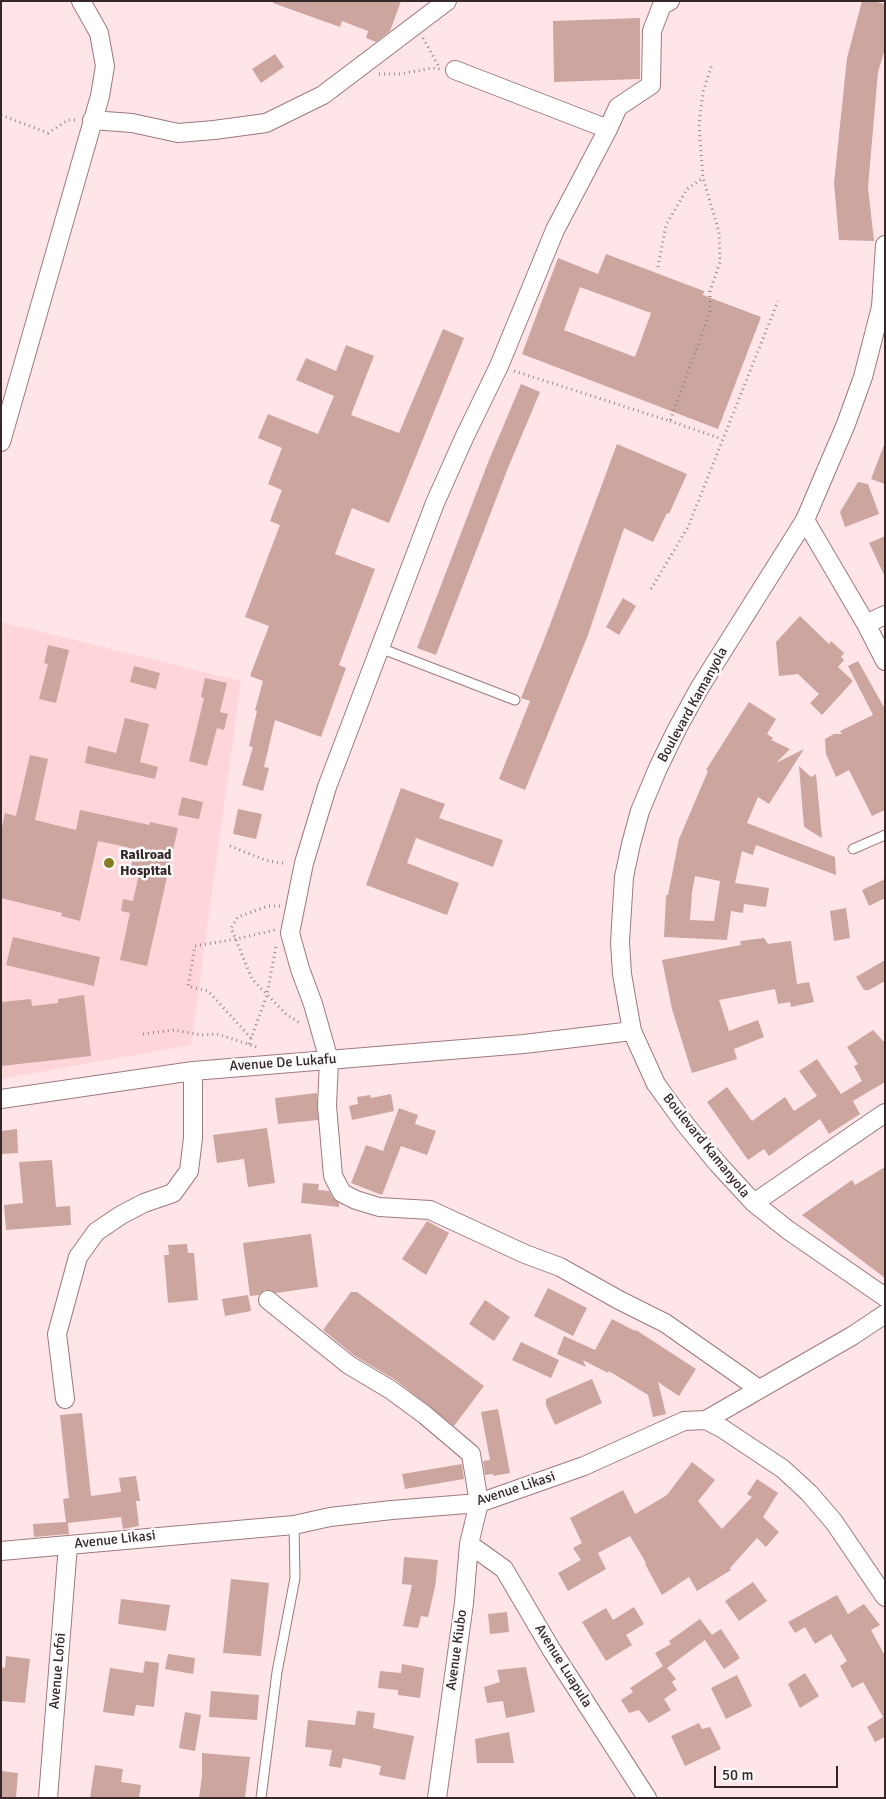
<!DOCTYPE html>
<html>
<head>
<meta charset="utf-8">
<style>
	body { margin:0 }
	#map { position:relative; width:886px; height:1799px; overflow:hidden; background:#ffe5e8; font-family:Signika,sans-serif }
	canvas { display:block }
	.frame { position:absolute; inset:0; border:2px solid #362729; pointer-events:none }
	.scale { position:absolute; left:714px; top:1766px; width:124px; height:22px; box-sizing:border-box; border:2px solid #362729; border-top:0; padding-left:6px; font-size:15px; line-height:18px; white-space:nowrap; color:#362729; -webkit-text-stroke:4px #fafafa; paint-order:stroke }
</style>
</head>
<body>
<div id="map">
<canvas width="886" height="1799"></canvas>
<div class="frame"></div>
<div class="scale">50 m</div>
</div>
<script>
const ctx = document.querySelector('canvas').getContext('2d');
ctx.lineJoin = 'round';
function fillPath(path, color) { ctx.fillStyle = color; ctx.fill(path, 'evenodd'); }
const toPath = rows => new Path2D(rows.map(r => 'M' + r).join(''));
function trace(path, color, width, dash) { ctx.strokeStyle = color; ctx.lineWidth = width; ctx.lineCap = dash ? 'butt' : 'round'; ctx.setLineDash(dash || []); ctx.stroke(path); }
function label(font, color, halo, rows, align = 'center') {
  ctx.font = font + ' Signika,sans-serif'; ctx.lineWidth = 5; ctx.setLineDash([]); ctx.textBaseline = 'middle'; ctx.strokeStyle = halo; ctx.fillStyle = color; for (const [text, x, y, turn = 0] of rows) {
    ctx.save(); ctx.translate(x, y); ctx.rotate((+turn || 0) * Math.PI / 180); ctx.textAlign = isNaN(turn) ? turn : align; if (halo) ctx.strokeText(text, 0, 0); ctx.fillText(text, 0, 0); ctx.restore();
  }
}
const built = toPath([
	[1,622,241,681,191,1045,1,1079]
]);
const building = toPath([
	[274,1,401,1,390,31,376,42,366,38,368,31,342,21,340,27,273,3],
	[862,1,873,1,885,4,885,49,878,72,868,187,874,241,839,240,834,183,847,58],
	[640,18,640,79,554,82,553,21],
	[275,54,284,67,261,83,252,69],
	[606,254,704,291,703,295,761,317,718,429,522,354,558,258,598,274],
	[580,287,651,313,635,357,564,330],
	[443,329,464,338,389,523,352,508,335,554,375,569,339,665,346,668,321,737,275,720,264,767,269,768,263,791,242,785,253,747,249,746,257,711,255,710,263,681,250,676,269,626,245,617,280,525,270,521,282,490,268,484,282,448,258,438,268,414,318,434,334,396,296,380,306,358,336,371,346,345,374,356,351,415,399,433],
	[521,384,540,392,508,468,436,655,417,648,489,460],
	[617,444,687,474,669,514,667,513,653,542,624,528,588,635,525,790,499,779,530,701,521,698,548,630],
	[884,445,885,445,885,484,871,479],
	[858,482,868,484,879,514,845,527,840,512],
	[885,536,885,577,869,543],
	[623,598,636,606,619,635,606,627],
	[800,616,829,644,831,641,844,653,841,657,844,660,838,667,853,681,822,715,810,703,819,694,798,674,779,676,776,642],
	[48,645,69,650,56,703,39,699,48,664,44,663],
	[858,661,885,709,885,810,872,816,849,770,836,777,826,754,825,739,834,734,842,734,840,731,873,715,848,666],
	[134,666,160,673,156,689,130,682],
	[205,678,227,683,220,712,228,714,224,730,217,728,207,766,189,761,204,698,201,697],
	[749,702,776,719,767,734,773,738,771,740,790,749,776,763,804,749,769,804,758,797,747,823,835,857,836,875,756,845,753,855,742,851,735,883,769,888,766,907,744,904,743,913,731,911,727,940,664,937,666,895,668,895,679,839,708,771,706,770],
	[695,876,720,881,714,921,690,920,692,892],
	[125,718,149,724,140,762,158,767,155,779,85,763,88,746,116,753],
	[30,755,48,759,35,820,76,830,80,810,150,825,150,822,178,828,147,966,120,960,130,913,121,911,123,899,133,901,140,869,131,867,135,849,98,841,80,921,61,916,62,913,1,898,1,832,5,813,16,816],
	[799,766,811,777,816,774,822,838,804,827],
	[401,788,445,804,439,818,503,840,493,867,416,838,407,863,459,883,447,915,366,885],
	[182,797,203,802,199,819,178,815],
	[238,809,262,814,256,839,233,834],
	[885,879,885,898,869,906,862,890],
	[846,908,850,938,834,941,830,911],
	[13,937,100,957,94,986,6,965],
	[764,938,768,944,791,941,797,984,809,982,814,1002,791,1007,790,1002,778,1004,775,989,719,1000,729,1031,758,1020,764,1037,734,1049,737,1059,692,1073,672,1009,662,960,741,945,740,941],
	[885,960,885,981,869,990,864,990,856,977],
	[84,995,91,1056,1,1066,1,1002,31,999,32,1006,58,1003,58,999],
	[873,1030,885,1043,885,1082,853,1101,860,1114,829,1134,820,1119,769,1156,764,1149,748,1160,707,1102,727,1087,752,1121,785,1097,794,1111,817,1096,799,1071,817,1059,841,1094,862,1081,854,1066,858,1064,847,1047],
	[317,1093,318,1120,278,1124,275,1098],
	[391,1094,394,1111,352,1120,349,1106,358,1104,357,1097,370,1095,371,1098],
	[399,1108,418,1115,415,1124,436,1131,427,1155,401,1146,382,1195,351,1183,366,1145,383,1151],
	[267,1128,275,1183,248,1187,244,1159,217,1163,213,1135],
	[17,1129,18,1153,1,1154,1,1131],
	[52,1160,56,1207,70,1206,71,1225,6,1230,4,1205,23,1203,19,1162],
	[885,1167,885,1278,802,1215,852,1180,855,1185],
	[303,1183,319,1184,318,1190,329,1191,333,1198,339,1203,339,1207,301,1203],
	[427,1221,449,1233,426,1275,402,1259],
	[311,1234,318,1287,276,1293,270,1290,265,1290,259,1295,250,1296,243,1243],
	[187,1244,188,1253,194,1253,198,1300,168,1303,164,1255,169,1255,168,1245],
	[548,1288,587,1308,573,1336,534,1316],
	[351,1292,357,1292,484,1386,454,1426,397,1381,355,1356,323,1330],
	[248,1295,251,1311,225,1316,222,1299],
	[485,1300,510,1317,494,1341,469,1324],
	[612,1319,635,1331,636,1330,696,1369,679,1396,658,1382,666,1414,653,1417,648,1395,609,1371,608,1373,583,1360,586,1367,557,1354,564,1336,595,1350],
	[521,1342,559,1360,551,1378,512,1360],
	[592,1379,602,1403,555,1425,546,1405,546,1399],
	[498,1409,510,1473,493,1476,493,1474,485,1475,483,1461,490,1460,481,1412],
	[82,1413,91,1496,121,1492,119,1478,136,1476,140,1501,136,1501,139,1526,123,1529,121,1517,68,1523,69,1534,34,1537,33,1524,66,1522,63,1499,69,1498,60,1415],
	[692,1462,715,1480,698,1501,722,1529,752,1497,747,1494,757,1479,778,1493,763,1517,779,1532,766,1547,757,1538,730,1568,731,1570,697,1591,689,1577,662,1595,645,1564,646,1563,630,1536,598,1553,606,1569,568,1591,558,1573,581,1560,573,1548,582,1543,570,1518,623,1490,635,1514,667,1495],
	[462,1464,464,1479,405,1489,402,1474],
	[404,1557,438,1560,435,1587,428,1617,421,1616,418,1628,403,1626,412,1585,402,1584],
	[231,1579,269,1583,261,1656,223,1653],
	[753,1582,767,1601,739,1621,725,1601],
	[837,1595,848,1614,864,1604,880,1625,871,1630,885,1656,885,1737,875,1742,867,1727,883,1717,863,1682,852,1688,840,1666,847,1661,831,1634,815,1644,805,1627,795,1633,788,1622],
	[121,1599,170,1605,166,1631,118,1624],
	[634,1607,644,1624,626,1635,632,1645,606,1661,582,1622,606,1608,613,1620],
	[507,1612,509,1632,490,1634,488,1614],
	[700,1619,712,1635,709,1637,721,1629,740,1658,724,1669,705,1640,667,1668,676,1679,672,1682,677,1690,664,1699,671,1710,649,1723,639,1710,629,1713,621,1700,633,1692,630,1688,663,1666,655,1653,671,1644,669,1641],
	[168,1654,195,1658,193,1674,165,1669],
	[6,1656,30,1659,25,1703,1,1701,1,1667,5,1668],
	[145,1661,159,1663,154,1707,136,1705,134,1716,103,1712,110,1668,143,1673],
	[402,1664,424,1668,420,1698,398,1695,398,1690,378,1688,380,1671,401,1673],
	[526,1667,535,1712,506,1718,503,1701,487,1703,484,1687,500,1682,497,1670],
	[805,1673,819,1696,800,1708,788,1684],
	[737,1675,752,1706,726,1719,711,1688],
	[211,1691,259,1695,257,1720,209,1717],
	[357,1711,375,1713,373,1728,414,1736,405,1780,379,1775,381,1766,343,1758,341,1768,329,1766,332,1750,305,1747,308,1720,355,1725],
	[185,1712,201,1715,195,1751,179,1748],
	[699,1723,702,1729,710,1727,721,1749,685,1766,671,1736],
	[509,1732,514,1763,477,1763,475,1739],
	[202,1753,250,1757,245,1798,199,1798,202,1776],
	[95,1765,123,1769,121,1782,141,1785,139,1798,90,1798],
	[1,1771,18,1773,16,1798,1,1798]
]);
const path = toPath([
	[423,38,439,67],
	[379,74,400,74,433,68,440,69],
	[1,115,48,133,68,120,76,120],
	[658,267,666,225,687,189,703,178],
	[514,371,670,421,710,312,710,291,720,262,719,232,703,178,699,125,703,92,712,64],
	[670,421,722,439],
	[651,589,688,527,778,301],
	[230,846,265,860,287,864],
	[280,906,268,906,238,917,231,928,252,979,286,1014,301,1024],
	[143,1034,174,1030,201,1035,217,1034,260,1048],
	[251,1038,208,991,188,986,195,946,236,939,275,930],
	[249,1044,267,995,276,946]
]);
const service = toPath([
	[380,648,515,700],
	[853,849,885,835],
	[261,1798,277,1672,295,1578,294,1525]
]);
const minor = toPath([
	[670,1,662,5,652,31,651,85,618,107,608,129,555,230,499,366,464,438,435,503,327,787,304,863,290,933,300,969,313,1004,329,1060,327,1106,333,1176,342,1193,356,1200,379,1207,430,1210,525,1254,560,1267,619,1300,665,1323,759,1389],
	[455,70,608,129],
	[92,120,132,123,178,133,214,130,266,123,323,95,447,1],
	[885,245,881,307,863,377,846,424,805,520,700,687,677,729,658,768,640,811,631,844,624,877,620,942,622,974,632,1031,656,1084,685,1124,718,1164,754,1203,788,1230,885,1297],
	[1,442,100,96,105,66,99,33,81,1],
	[805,520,866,624,885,661],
	[866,624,885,615],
	[1,1099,193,1071,524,1044,632,1031],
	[754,1203,885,1113],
	[268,1300,349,1365,391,1390,425,1415,471,1454,479,1503,469,1544,464,1603,437,1798],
	[65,1399,57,1334,78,1257,96,1232,121,1215,144,1203,173,1193,189,1171,193,1138,193,1071],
	[706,1420,852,1336,885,1314],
	[469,1544,504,1569,551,1649,647,1798],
	[1,1551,294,1525,330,1517,392,1510,479,1503,584,1466,684,1421,706,1420,723,1429,783,1469,809,1493,834,1522,885,1597],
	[48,1798,68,1545]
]);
const markers = [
	[109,863,6,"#847c23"]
];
const streetNames = [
	["Boulevard Kamanyola",693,705,-61],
	["Avenue De Lukafu",283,1063,-4],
	["Boulevard Kamanyola",706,1146,51],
	["Avenue Likasi",516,1489,-18],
	["Avenue Likasi",115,1540,-6],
	["Avenue Kiubo",457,1650,-82],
	["Avenue Luapula",563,1666,58],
	["Avenue Lofoi",58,1671,-85]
];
const poiNames = [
	["Railroad",120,855],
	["Hospital",120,871]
];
fillPath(built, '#fed6da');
fillPath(building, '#cca59f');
trace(service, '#9e797d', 11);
trace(minor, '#9e797d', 20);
trace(path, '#998587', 3, [1, 4]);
trace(service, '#fff', 9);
trace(minor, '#fff', 18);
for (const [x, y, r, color] of markers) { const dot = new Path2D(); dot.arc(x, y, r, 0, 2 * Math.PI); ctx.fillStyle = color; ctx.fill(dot); trace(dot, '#fafafa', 2); }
label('14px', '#362729', '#fafafa', streetNames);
label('bold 14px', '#362729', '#fafafa', poiNames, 'left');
</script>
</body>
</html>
